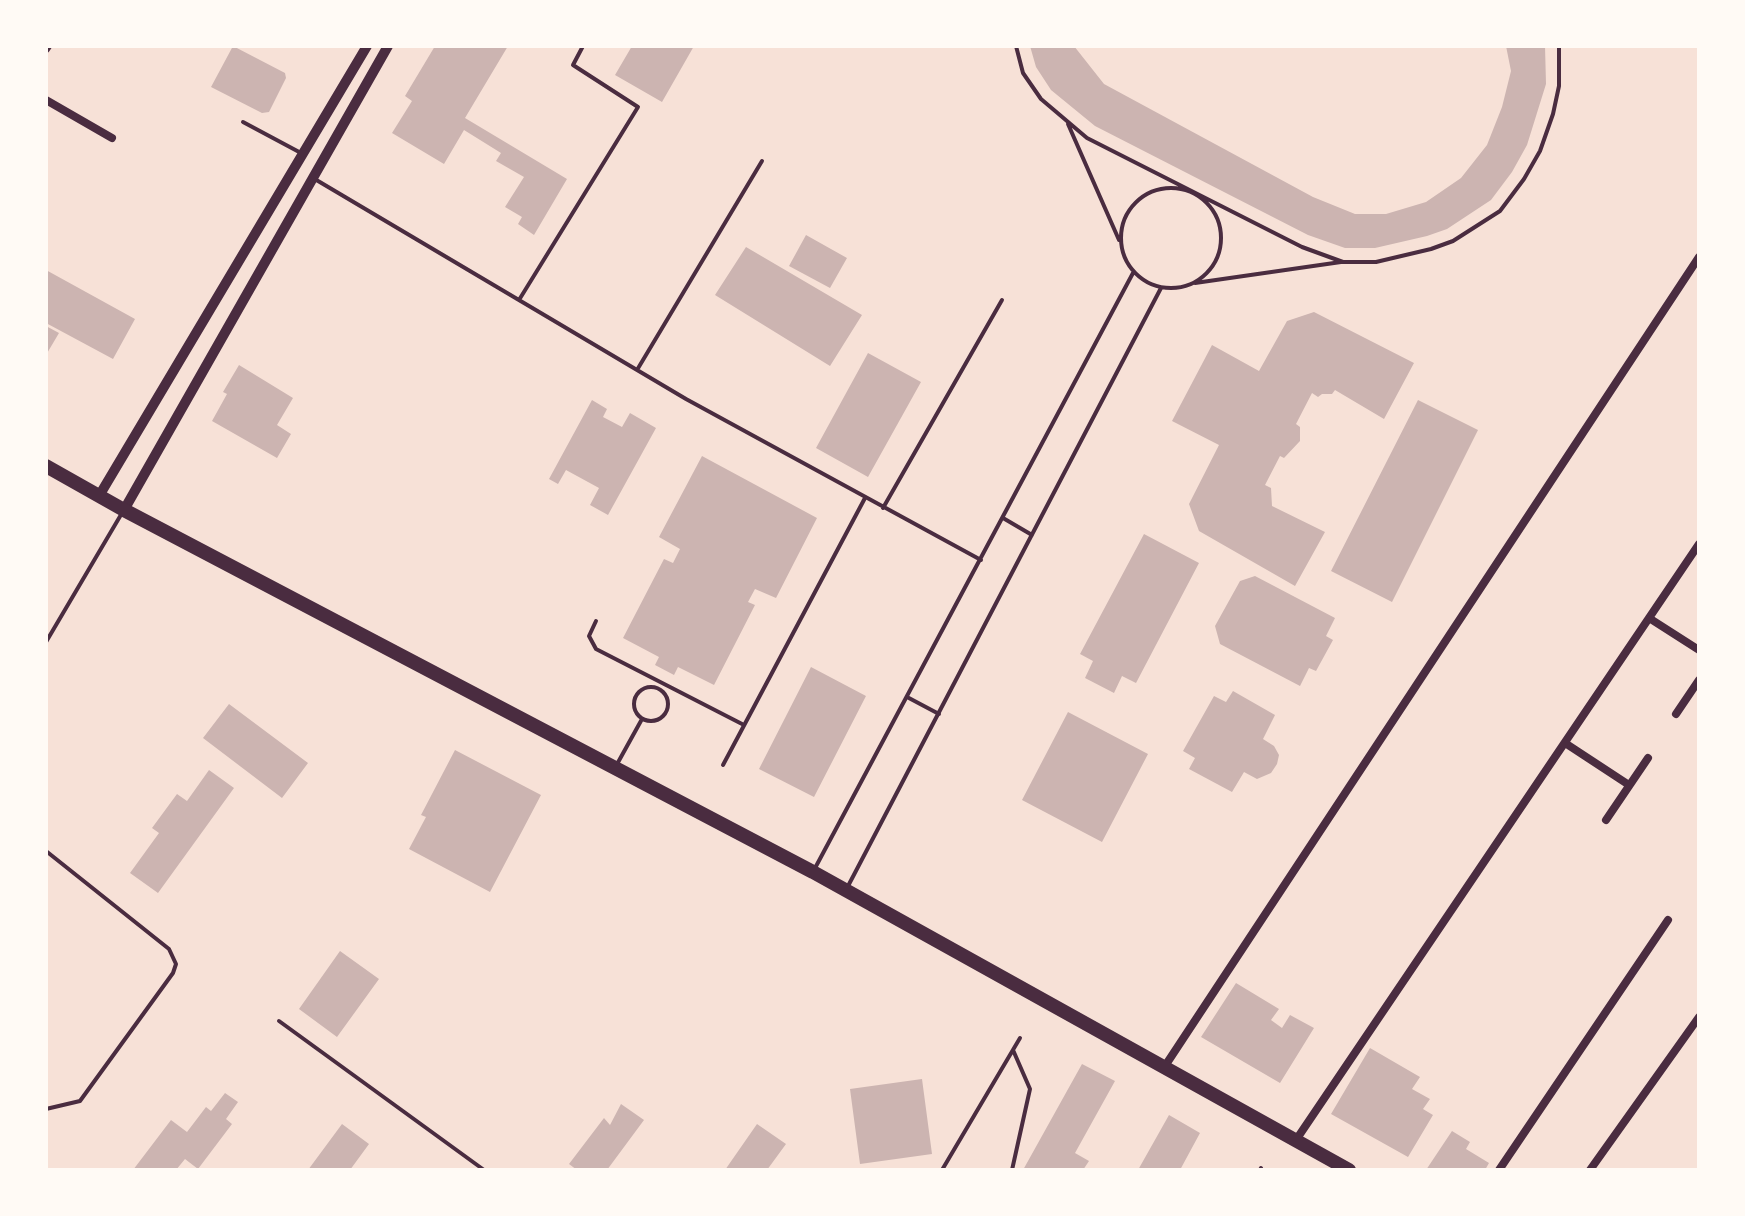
<!DOCTYPE html>
<html>
<head>
<meta charset="utf-8">
<style>
	body { margin:0 }
	#map { position:relative; width:1745px; height:1216px; overflow:hidden; background:#f7e1d7; font-family:"Space Grotesk",sans-serif }
	canvas { display:block }
	.frame { position:absolute; inset:0; border:48px solid #fffaf5; pointer-events:none }
</style>
</head>
<body>
<div id="map">
<canvas width="1745" height="1216"></canvas>
<div class="frame"></div>
</div>
<script>
const ctx = document.querySelector('canvas').getContext('2d');
ctx.lineJoin = 'round';
function fillPath(path, color) { ctx.fillStyle = color; ctx.fill(path, 'evenodd'); }
const toPath = rows => new Path2D(rows.map(r => 'M' + r).join(''));
function trace(path, color, width, dash) { ctx.strokeStyle = color; ctx.lineWidth = width; ctx.lineCap = dash ? 'butt' : 'round'; ctx.setLineDash(dash || []); ctx.stroke(path); }
const building = toPath([
	[233,46,285,73,286,78,269,112,262,113,211,87],
	[435,46,508,46,465,118,567,179,534,235,518,224,522,217,505,207,524,177,496,161,501,153,464,130,444,164,392,133,412,101,405,96],
	[632,46,694,46,662,102,615,75],
	[1030,46,1074,46,1104,84,1313,197,1355,214,1386,214,1426,202,1461,178,1487,145,1502,107,1511,71,1506,46,1545,46,1546,84,1527,145,1512,172,1491,200,1447,229,1427,236,1375,248,1345,248,1308,235,1095,126,1051,90,1036,67],
	[806,235,847,258,830,288,789,266],
	[746,247,862,315,830,366,715,295],
	[46,270,135,319,113,359,46,323],
	[1314,312,1414,363,1384,419,1335,390,1332,394,1322,394,1318,397,1312,393,1296,424,1300,427,1300,441,1284,458,1280,456,1265,485,1271,488,1272,506,1325,532,1295,586,1199,531,1189,504,1219,445,1172,421,1212,345,1259,371,1287,321],
	[46,326,59,333,46,355],
	[868,353,921,382,868,477,816,448],
	[239,365,293,398,277,425,291,434,277,458,212,421,227,394,223,392],
	[592,400,607,409,603,417,622,427,630,413,656,428,608,515,590,505,599,488,566,470,558,484,549,479],
	[1418,400,1478,430,1392,602,1331,571],
	[702,456,817,518,776,598,755,589,748,602,755,605,714,685,678,667,674,675,655,665,659,657,623,638,664,559,673,563,680,549,659,537],
	[1144,534,1199,563,1136,683,1122,676,1114,693,1085,678,1093,661,1080,654],
	[1255,576,1335,618,1326,636,1333,640,1316,671,1309,668,1300,686,1220,644,1215,626,1240,581],
	[811,667,866,696,814,797,759,769],
	[1233,691,1275,715,1263,739,1274,746,1279,755,1277,764,1271,773,1257,779,1244,772,1232,792,1189,769,1195,758,1183,751,1214,696,1226,702],
	[229,704,308,763,282,798,203,738],
	[1068,712,1148,754,1102,842,1022,800],
	[455,750,541,795,490,892,409,849,426,817,421,815],
	[209,770,234,788,158,893,130,873,159,833,152,828,177,794,187,801],
	[340,951,379,979,337,1037,299,1009],
	[1236,983,1279,1009,1271,1020,1282,1028,1290,1015,1314,1028,1280,1083,1201,1037],
	[1370,1048,1420,1077,1412,1089,1430,1099,1423,1109,1433,1115,1408,1157,1331,1114],
	[1082,1064,1115,1081,1075,1153,1089,1161,1083,1170,1023,1170],
	[922,1079,932,1154,860,1164,850,1089],
	[225,1093,238,1102,226,1119,232,1124,198,1169,185,1159,176,1170,133,1170,171,1120,187,1132,206,1107,211,1111],
	[621,1104,644,1120,607,1170,577,1170,569,1164,604,1118,610,1125],
	[1169,1115,1200,1133,1180,1170,1138,1170],
	[342,1124,369,1144,350,1170,308,1170],
	[757,1124,786,1144,767,1170,725,1170],
	[1452,1131,1470,1142,1466,1149,1489,1163,1485,1170,1426,1170]
]);
const service = toPath([
	[1016,46,1023,73,1041,99,1087,138,1302,247,1343,262,1376,262,1431,249,1453,241,1500,211,1524,179,1540,151,1553,114,1559,86,1559,46],
	[243,122,301,153],
	[1068,124,1119,240],
	[313,178,686,399,981,560],
	'1121 238a50 50 0 1 1 100 0a50 50 0 1 1-100 0Z',
	[1195,283,1341,262],
	[519,300,638,107,573,65,583,46],
	[637,370,762,161],
	[883,508,1002,300],
	[1003,518,1032,535],
	[596,621,589,636,596,649,744,725],
	[46,642,122,513],
	'634 704a17 17 0 1 1 34 0a17 17 0 1 1-34 0Z',
	[907,697,939,714],
	[723,765,865,498],
	[616,766,642,719],
	[46,851,169,949,176,964,173,973,80,1101,46,1109],
	[814,870,1133,273],
	[847,888,1161,288],
	[279,1021,484,1170],
	[942,1170,1020,1038],
	[1012,1170,1030,1089,1013,1050],
	[1260,1170,1261,1168]
]);
const minor = toPath([
	[46,49,48,46],
	[46,100,112,138],
	[1649,618,1699,650],
	[1676,714,1699,680],
	[1565,743,1629,785],
	[1606,820,1648,758],
	[1165,1066,1699,257],
	[1296,1140,1699,544],
	[1499,1170,1668,920],
	[1590,1170,1699,1017]
]);
const tertiary = toPath([
	[99,496,367,46],
	[124,510,388,46]
]);
const primary = toPath([
	[46,466,124,510,813,872,1349,1170]
]);
fillPath(building, '#ccb4b1');
trace(service, '#4a2c40', 4);
trace(minor, '#4a2c40', 8);
trace(tertiary, '#4a2c40', 10);
trace(primary, '#4a2c40', 14);
</script>
</body>
</html>
